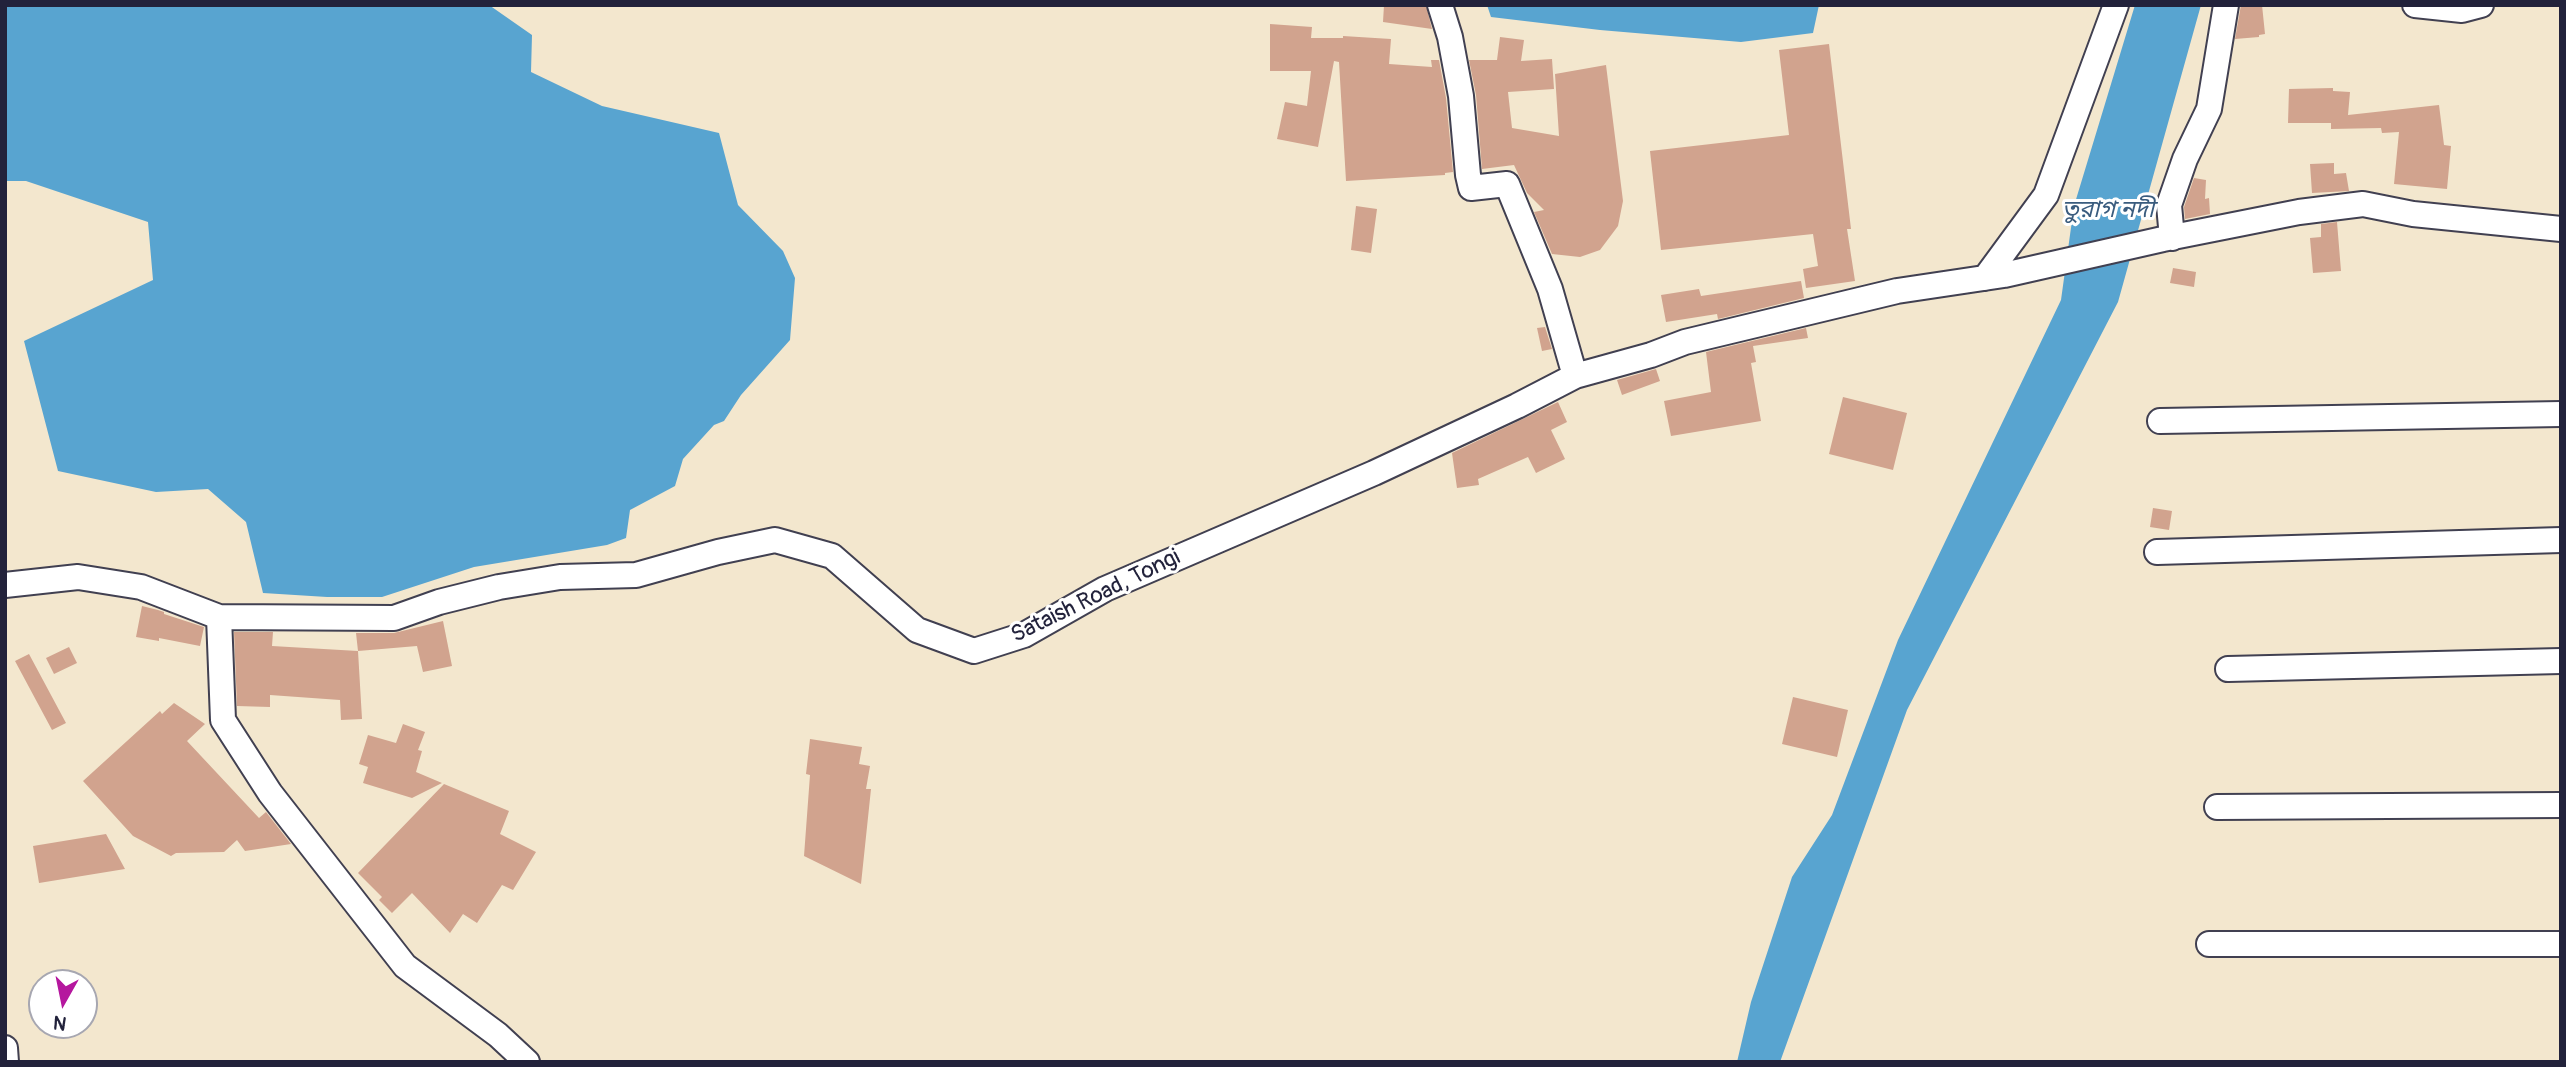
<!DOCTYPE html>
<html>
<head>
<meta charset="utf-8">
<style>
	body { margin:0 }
	#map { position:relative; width:2566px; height:1067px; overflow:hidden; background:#f3e7ce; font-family:Pangolin,sans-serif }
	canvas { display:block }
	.frame { position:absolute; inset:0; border:7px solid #22223b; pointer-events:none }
	.north { position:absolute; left:28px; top:969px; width:70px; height:70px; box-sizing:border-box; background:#fff; border:2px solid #a7a7b1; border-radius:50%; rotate:189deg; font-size:19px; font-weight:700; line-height:28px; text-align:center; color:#22223b }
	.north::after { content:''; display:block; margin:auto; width:24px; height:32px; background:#b5179e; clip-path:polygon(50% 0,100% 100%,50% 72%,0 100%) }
</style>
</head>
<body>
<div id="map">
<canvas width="2566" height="1067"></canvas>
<div class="frame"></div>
<div class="north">N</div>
</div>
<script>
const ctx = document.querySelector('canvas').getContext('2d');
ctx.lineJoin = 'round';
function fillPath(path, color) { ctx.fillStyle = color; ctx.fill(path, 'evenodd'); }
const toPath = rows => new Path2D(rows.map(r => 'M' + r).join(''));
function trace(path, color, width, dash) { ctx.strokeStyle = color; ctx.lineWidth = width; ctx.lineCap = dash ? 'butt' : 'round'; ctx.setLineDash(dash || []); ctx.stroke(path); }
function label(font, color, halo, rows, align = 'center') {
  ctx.font = font + ' Pangolin,"Noto Sans Bengali",sans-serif'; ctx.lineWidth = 6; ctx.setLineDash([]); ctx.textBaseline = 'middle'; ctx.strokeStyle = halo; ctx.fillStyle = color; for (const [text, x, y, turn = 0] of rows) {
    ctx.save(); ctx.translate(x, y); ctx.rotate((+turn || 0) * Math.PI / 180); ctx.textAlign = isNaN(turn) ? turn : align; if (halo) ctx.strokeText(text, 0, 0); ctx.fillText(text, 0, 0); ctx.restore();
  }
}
const water = toPath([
	[5,5,489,5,532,35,531,72,602,106,719,133,738,205,783,251,795,278,790,340,741,395,724,421,714,425,683,459,675,486,630,510,626,538,607,545,474,567,382,597,327,597,263,593,246,522,208,489,156,492,58,471,24,341,153,280,148,222,26,181,5,181],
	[1487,5,1819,5,1813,33,1741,42,1600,30,1491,17],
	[2135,5,2201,5,2118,302,1907,710,1780,1062,1737,1062,1751,1002,1792,877,1832,815,1898,640,2061,300,2074,206]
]);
const building = toPath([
	[1384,5,1426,5,1432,29,1383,22],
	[2241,5,2262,5,2265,34,2259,35,2259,37,2235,39],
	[1270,24,1312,27,1311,38,1343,38,1343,36,1391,39,1389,64,1432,67,1431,60,1439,60,1446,98,1453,172,1445,173,1445,175,1346,181,1339,62,1334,61,1318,147,1277,139,1285,102,1307,106,1311,71,1270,71],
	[1500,37,1524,40,1521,61,1552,59,1554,89,1508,92,1512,128,1559,136,1555,74,1606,65,1623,201,1618,226,1600,250,1580,257,1552,254,1534,212,1544,210,1527,193,1514,165,1482,169,1476,95,1469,60,1497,60],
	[1829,44,1851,229,1847,229,1855,281,1806,288,1803,269,1818,266,1813,234,1661,250,1650,151,1789,135,1779,50],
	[2333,88,2333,91,2350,92,2348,115,2439,105,2444,145,2451,146,2447,189,2394,184,2399,132,2382,133,2381,128,2331,129,2331,123,2288,123,2289,89],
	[2334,163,2334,174,2346,173,2349,191,2312,193,2310,164],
	[2194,178,2206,180,2205,199,2209,198,2210,214,2185,219,2184,207],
	[1356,206,1377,209,1371,253,1351,250],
	[2337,222,2341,271,2313,273,2310,238,2321,237,2321,224],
	[2173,268,2196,272,2194,287,2170,283],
	[1801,281,1804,298,1718,319,1717,314,1666,322,1661,295,1699,289,1701,296],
	[1545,327,1552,349,1542,351,1537,328],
	[1806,328,1808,338,1753,346,1756,362,1751,363,1761,421,1671,436,1664,401,1711,392,1706,352],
	[1656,369,1660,381,1622,395,1617,380],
	[1843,397,1907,413,1893,470,1829,454],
	[1558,402,1567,422,1551,430,1565,459,1536,473,1528,457,1478,479,1479,485,1457,488,1452,453],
	[2153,508,2172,511,2169,530,2150,527],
	[142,606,158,610,164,612,164,614,204,627,200,646,159,638,159,641,136,637],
	[443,621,452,666,423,672,417,646,358,651,362,719,341,720,340,700,270,695,270,707,237,706,234,632,273,632,272,646,358,651,356,633,394,633],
	[69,647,77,663,54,674,46,658],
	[29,654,66,723,52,730,15,661],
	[1793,697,1848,710,1837,757,1782,744],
	[174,703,205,724,187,741,259,818,266,812,291,844,245,851,237,840,224,852,176,853,171,856,133,836,83,781,160,711,162,714],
	[403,724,425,732,418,750,422,751,416,772,442,783,412,798,363,783,368,767,359,764,368,735,396,743],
	[810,739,862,747,859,764,870,766,866,789,871,789,861,884,804,856,810,775,806,774],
	[444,784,509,811,500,834,536,852,513,890,502,885,477,923,463,914,450,933,412,893,392,913,379,900,382,897,358,873],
	[106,834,125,869,39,883,33,846]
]);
const minor = toPath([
	[1440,5,1450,37,1461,96,1468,175,1471,188,1507,184,1550,289,1575,376],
	[2415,5,2462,10,2481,5],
	[2172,238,2169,205,2185,159,2209,109,2226,5],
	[1985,278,2046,195,2116,5],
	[2160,421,2561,414],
	[2157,552,2561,540],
	[5,585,78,577,141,587,219,617,394,618,439,602,499,587,560,577,636,575,718,552,775,540,832,556,917,630,974,651,1024,635,1105,589,1374,473,1517,406,1575,376,1651,355,1685,342,1897,291,2004,275,2163,239,2299,212,2363,204,2413,214,2561,229],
	[219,617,223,720,270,793,405,966,498,1035,527,1062],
	[2228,669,2561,661],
	[2217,807,2561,805],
	[2209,944,2561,944],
	[5,1048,6,1062]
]);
const streetNames = [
	["Sataish Road, Tongi",1096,597,-26]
];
const waterNames = [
	["তুরাগ নদী",2108,211]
];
fillPath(water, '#58a4d0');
fillPath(building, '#d1a38e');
trace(minor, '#414051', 28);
trace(minor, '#fff', 24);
label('23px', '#22223b', '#fff', streetNames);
label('italic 24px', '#3a5c7e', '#fff', waterNames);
</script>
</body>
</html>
